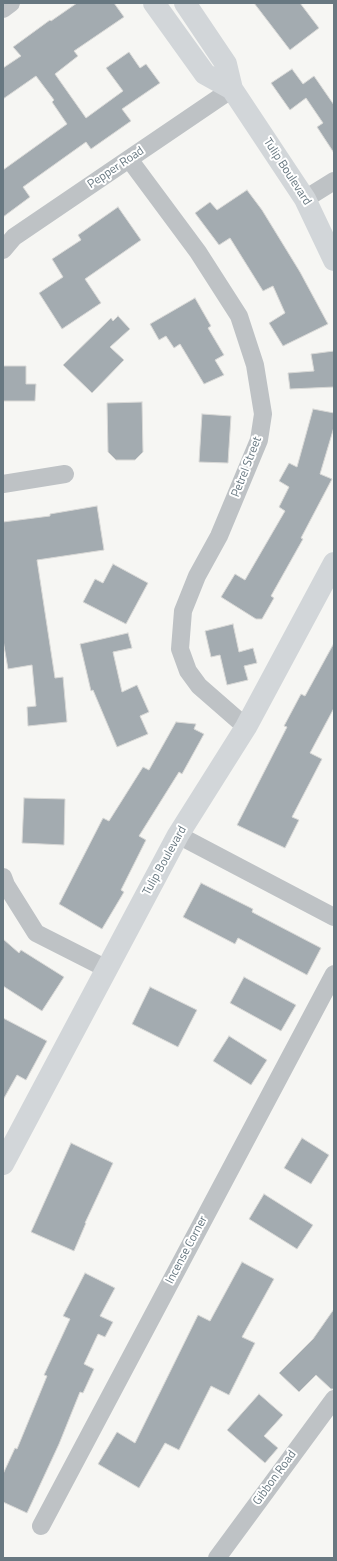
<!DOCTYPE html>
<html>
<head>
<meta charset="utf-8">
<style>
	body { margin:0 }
	#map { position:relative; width:337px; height:1561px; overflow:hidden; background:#f6f6f3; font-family:"Titillium Web",sans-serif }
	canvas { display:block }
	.frame { position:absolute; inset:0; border:4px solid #687881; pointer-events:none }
</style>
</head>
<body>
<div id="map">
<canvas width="337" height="1561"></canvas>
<div class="frame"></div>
</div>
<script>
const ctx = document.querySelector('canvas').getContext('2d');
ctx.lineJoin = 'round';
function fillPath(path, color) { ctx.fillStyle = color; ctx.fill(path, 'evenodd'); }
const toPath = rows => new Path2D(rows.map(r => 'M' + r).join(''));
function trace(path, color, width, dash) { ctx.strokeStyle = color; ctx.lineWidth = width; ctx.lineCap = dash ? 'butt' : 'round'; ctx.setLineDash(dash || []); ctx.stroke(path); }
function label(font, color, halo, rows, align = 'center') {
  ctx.font = font + ' "Titillium Web",sans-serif'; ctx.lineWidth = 4; ctx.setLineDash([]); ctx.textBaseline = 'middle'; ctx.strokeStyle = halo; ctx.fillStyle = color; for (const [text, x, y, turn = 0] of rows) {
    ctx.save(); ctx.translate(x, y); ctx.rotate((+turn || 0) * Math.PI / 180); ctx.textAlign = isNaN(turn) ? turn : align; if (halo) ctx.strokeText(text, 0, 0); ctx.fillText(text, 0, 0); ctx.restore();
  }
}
const building = toPath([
	[77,3,114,3,124,17,74,51,78,56,55,74,86,118,123,91,106,68,129,52,140,68,146,64,160,83,122,109,131,121,91,149,86,142,23,187,30,197,3,217,3,170,67,124,52,102,54,100,36,76,3,99,3,68,21,56,13,47,50,20,51,21,77,3],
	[254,3,300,3,319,28,290,50,254,3],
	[292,69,303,84,314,76,334,105,334,153,317,127,323,123,306,98,290,110,271,83,292,69],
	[247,190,262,210,300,272,328,324,283,346,269,323,285,313,273,286,263,291,230,238,219,245,195,213,210,202,217,210,247,190],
	[118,207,141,240,85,279,101,303,62,329,39,293,63,277,52,259,81,240,78,235,118,207],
	[195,298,211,326,208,328,224,355,215,360,224,375,204,384,180,344,174,348,166,336,159,340,150,324,195,298],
	[118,316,130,329,110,347,124,360,92,393,63,365,111,318,113,321,118,316],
	[334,351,334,387,290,389,288,373,314,371,311,354,334,351],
	[3,366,26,366,26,384,36,384,35,401,3,401,3,366],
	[142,402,143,452,135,460,116,460,108,452,107,403,142,402],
	[313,409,334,413,334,427,320,474,332,479,301,538,303,539,271,596,274,598,262,619,256,619,221,597,235,574,245,580,285,511,279,507,289,487,279,481,289,463,297,467,313,409],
	[202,414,231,416,228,463,199,462,202,414],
	[97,506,104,550,37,560,55,678,63,677,67,722,28,726,27,707,36,706,32,665,8,669,3,640,3,522,50,516,50,514,97,506],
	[113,564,148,583,126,624,83,602,95,579,103,583,113,564],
	[233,624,239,652,253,648,257,663,244,666,248,680,227,685,220,655,211,657,205,631,233,624],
	[128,633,132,648,113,652,122,692,137,685,149,712,140,716,148,734,117,747,93,690,91,691,80,644,128,633],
	[334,643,334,708,310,753,322,759,292,817,299,820,285,848,237,825,287,727,284,726,301,694,305,696,334,643],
	[176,722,196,724,194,729,204,734,182,774,179,772,139,836,146,840,121,890,124,892,102,929,59,904,103,818,109,821,143,767,149,770,176,722],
	[24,798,65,799,64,845,22,843,24,798],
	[201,883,253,909,252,912,321,948,307,975,238,938,235,944,183,917,201,883],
	[3,939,19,953,21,950,64,977,42,1011,3,986,3,939],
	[244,977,296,1005,281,1031,230,1003,244,977],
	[150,987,197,1010,178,1047,132,1024,150,987],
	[3,1018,47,1041,26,1080,17,1075,3,1100,3,1018],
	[229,1036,267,1060,251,1085,213,1061,229,1036],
	[302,1138,329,1155,311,1184,284,1168,302,1138],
	[71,1143,113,1163,85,1223,86,1223,74,1251,31,1232,71,1143],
	[264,1194,313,1225,297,1249,249,1219,264,1194],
	[242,1262,274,1279,242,1337,255,1343,229,1395,211,1386,179,1450,165,1443,139,1488,98,1464,117,1432,135,1443,198,1315,210,1321,242,1262],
	[85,1273,115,1288,100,1316,113,1322,105,1337,98,1334,84,1364,94,1369,83,1393,80,1392,59,1444,27,1513,3,1502,3,1474,15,1448,17,1449,47,1376,44,1375,70,1319,63,1316,85,1273],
	[334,1309,334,1389,331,1389,316,1375,299,1392,279,1373,313,1339,334,1309],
	[259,1394,283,1415,264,1436,278,1448,265,1463,227,1430,259,1394]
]);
const street = toPath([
	[3,9,11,3],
	[129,159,198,252,239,316,255,365,263,414,259,440,219,536,197,576,183,611,180,649,188,671,199,686,246,727],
	[305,199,334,181],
	[3,250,14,237,232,89],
	[3,484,65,474],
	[178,835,334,917],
	[3,877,6,885,36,933,107,969],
	[41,1526,334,974],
	[217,1558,334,1399]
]);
const secondary = toPath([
	[154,3,205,74,232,89],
	[185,3,226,64,232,89,305,199,334,260],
	[3,1164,178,835,246,727,334,563]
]);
const streetNames = [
	["Pepper Road",116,168,-34],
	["Tulip Boulevard",287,172,57],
	["Petrel Street",247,467,-69],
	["Tulip Boulevard",165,861,-61],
	["Incense Corner",187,1250,-62],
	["Gibbon Road",275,1478,-54]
];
fillPath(building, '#a3abb0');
trace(building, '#d8d8d6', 1);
trace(street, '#bec2c5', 18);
trace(secondary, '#d2d6d9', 22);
label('12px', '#687881', '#fff', streetNames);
</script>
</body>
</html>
